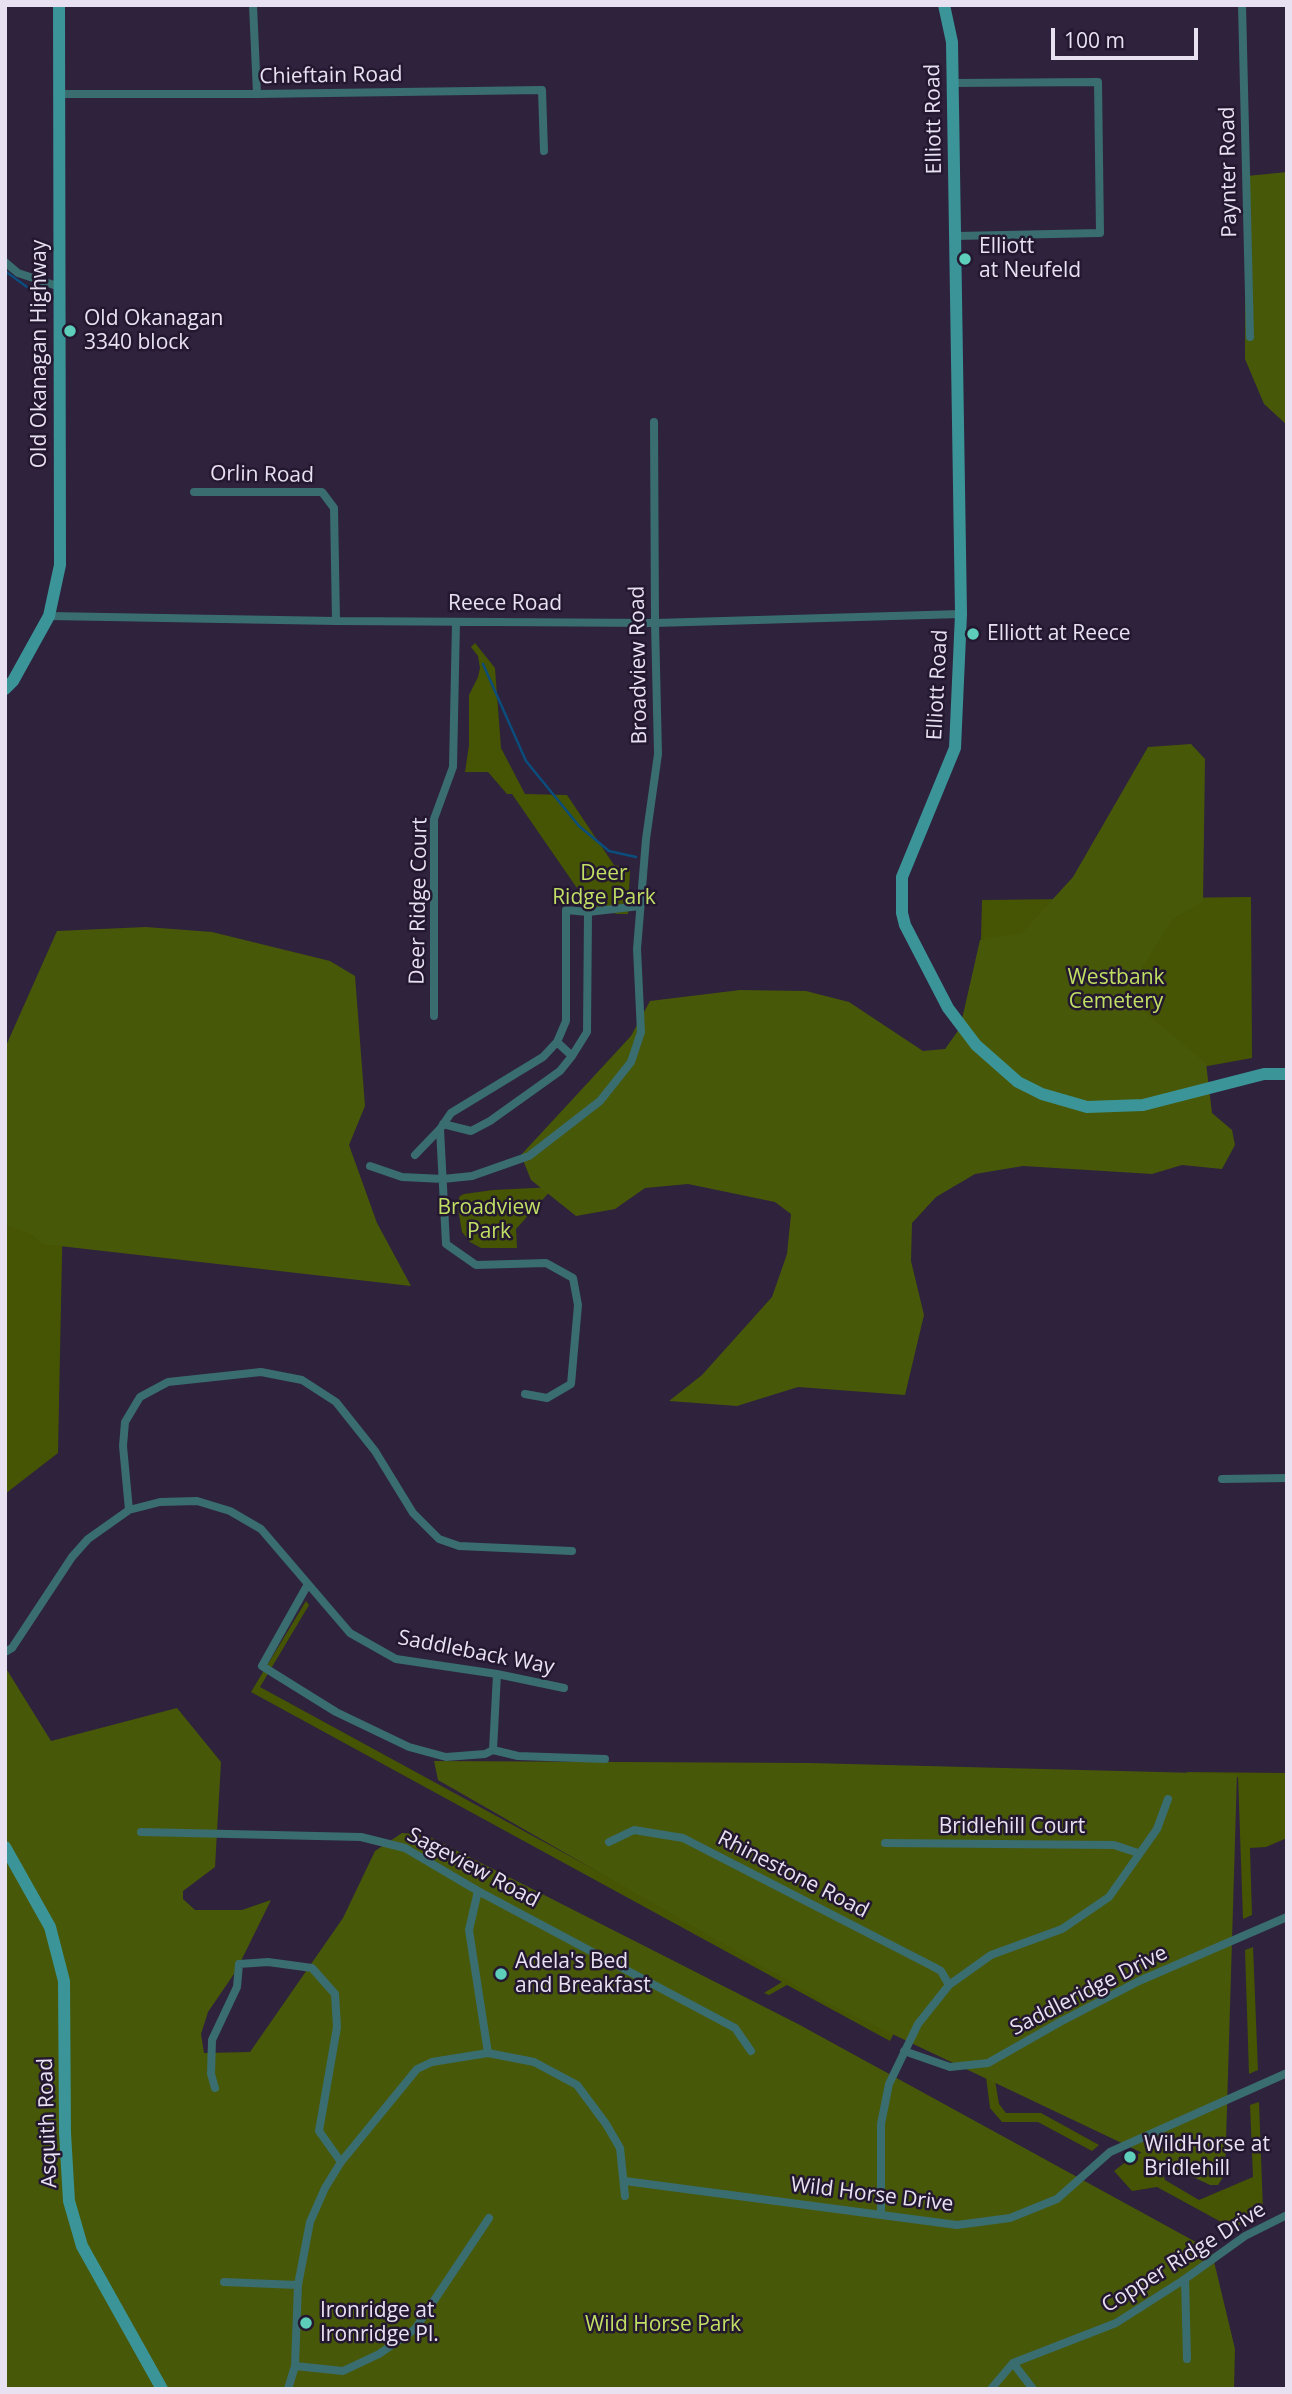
<!DOCTYPE html>
<html>
<head>
<meta charset="utf-8">
<style>
	body { margin:0 }
	#map { position:relative; width:1292px; height:2394px; overflow:hidden; background:#2e223c; font-family:"Open Sans",sans-serif }
	canvas { display:block }
	.frame { position:absolute; inset:0; border:7px solid #e8e1f2; pointer-events:none }
	.scale { position:absolute; left:1051px; top:28px; width:147px; height:32px; box-sizing:border-box; border:4px solid #e8e1f2; border-top:0; padding-left:9px; font-size:21px; line-height:24px; white-space:nowrap; color:#e8e1f2; -webkit-text-stroke:5px #241831; paint-order:stroke }
</style>
</head>
<body>
<div id="map">
<canvas width="1292" height="2394"></canvas>
<div class="frame"></div>
<div class="scale">100 m</div>
</div>
<script>
const ctx = document.querySelector('canvas').getContext('2d');
ctx.lineJoin = 'round';
function fillPath(path, color) { ctx.fillStyle = color; ctx.fill(path, 'evenodd'); }
const toPath = rows => new Path2D(rows.map(r => 'M' + r).join(''));
function trace(path, color, width, dash) { ctx.strokeStyle = color; ctx.lineWidth = width; ctx.lineCap = dash ? 'butt' : 'round'; ctx.setLineDash(dash || []); ctx.stroke(path); }
function label(font, color, halo, rows, align = 'center') {
  ctx.font = font + ' "Open Sans",sans-serif'; ctx.lineWidth = 5; ctx.setLineDash([]); ctx.textBaseline = 'middle'; ctx.strokeStyle = halo; ctx.fillStyle = color; for (const [text, x, y, turn = 0] of rows) {
    ctx.save(); ctx.translate(x, y); ctx.rotate((+turn || 0) * Math.PI / 180); ctx.textAlign = isNaN(turn) ? turn : align; if (halo) ctx.strokeText(text, 0, 0); ctx.fillText(text, 0, 0); ctx.restore();
  }
}
const green = toPath([
	[475,643,495,668,501,748,525,794,567,795,614,865,630,869,628,914,617,914,590,907,512,794,507,794,488,772,465,772,469,745,469,695,478,677,480,668,478,656,471,647],
	[1251,897,1252,1058,1113,1083,979,1013,982,900],
	[554,1187,516,1229,517,1248,481,1248,470,1242,462,1232,457,1203,460,1196,464,1194,493,1190],
	[5,1205,63,1205,58,1453,5,1494],
	[306,1601,309,1605,260,1687,894,2033,890,2041,787,1985,769,1995,764,1993,782,1982,251,1692],
	[1187,1772,1287,1773,1287,1838,1266,1847,1250,1848,1252,1915,1243,1919,1238,1777,1186,1776],
	[1253,1947,1258,2070,1249,2074,1245,1950],
	[994,2074,999,2104,1006,2113,1041,2113,1099,2145,1092,2151,1038,2122,1002,2122,990,2108,986,2077],
	[1259,2102,1263,2210,1259,2212,1254,2209,1254,2215,1234,2229,1157,2187,1132,2191,1114,2171,1132,2157,1153,2147,1165,2180,1199,2200,1253,2177,1250,2105]
]);
const forest = toPath([
	[1287,172,1287,425,1264,404,1245,359,1245,303,1247,176],
	[1191,744,1205,759,1203,902,1173,919,1133,982,1141,1009,1206,1063,1212,1113,1232,1130,1235,1145,1222,1169,1182,1165,1152,1174,1023,1166,975,1174,936,1197,912,1223,911,1261,924,1315,905,1395,798,1387,737,1406,669,1401,702,1375,772,1297,787,1254,791,1214,775,1202,688,1184,645,1188,615,1209,576,1216,531,1180,521,1155,631,1036,650,1001,740,990,806,991,849,1002,923,1051,945,1049,960,1028,980,940,1022,933,1073,877,1148,747],
	[146,927,212,932,330,961,355,976,365,1106,349,1145,377,1223,411,1286,42,1244,32,1234,5,1225,5,1048,57,931],
	[7,1670,51,1741,177,1708,221,1762,215,1867,183,1891,183,1899,195,1910,242,1910,271,1900,236,1971,208,2012,201,2034,204,2053,250,2052,343,1918,375,1851,402,1833,426,1835,798,2024,1205,2247,1212,2253,1235,2349,1234,2389,7,2389],
	[434,1761,810,1763,1237,1774,1225,2174,1218,2185,1210,2185,827,2003,438,1780]
]);
const stream = toPath([
	[5,271,27,287],
	[483,664,526,761,579,826,609,851,636,857]
]);
const street = toPath([
	[253,5,257,94],
	[1242,5,1250,337],
	[952,83,1098,82,1100,233,956,236],
	[59,94,257,94,542,90,544,151],
	[5,262,18,273,60,287],
	[194,492,322,492,334,508,336,621],
	[49,616,336,621,655,623,961,614],
	[434,1016,434,819,453,767,456,622],
	[572,1056,587,1032,588,912],
	[443,1124,471,1131,490,1121,560,1071,572,1056,557,1042,566,1021,566,910,588,912,640,906],
	[415,1155,440,1129],
	[370,1166,402,1177,443,1179,472,1176,529,1156,600,1101,631,1062,641,1032,637,949,646,839,658,754,655,623,654,422],
	[525,1394,547,1398,571,1384,578,1305,573,1278,546,1263,476,1265,446,1244,440,1129,451,1113,543,1057,557,1042],
	[1222,1479,1287,1478],
	[129,1510,123,1446,125,1422,140,1397,168,1382,261,1372,302,1380,336,1402,375,1451,413,1513,439,1539,459,1546,572,1551],
	[308,1584,262,1666,336,1712,409,1747,446,1757,485,1754,493,1750,497,1674],
	[5,1652,12,1648,72,1557,88,1539,129,1510,160,1502,197,1501,230,1511,261,1529,350,1633,396,1659,497,1674,564,1688],
	[493,1750,518,1756,605,1759],
	[141,1832,361,1837,405,1848,478,1891,735,2028,751,2051],
	[609,1842,634,1830,683,1838,932,1966,941,1971,949,1985],
	[885,1843,1114,1845,1138,1853],
	[478,1891,469,1930,488,2053],
	[904,2051,950,2067,988,2063,1060,2022,1139,1981,1287,1917],
	[215,2088,211,2074,212,2040,237,1987,239,1964,268,1962,312,1968,335,1994,337,2027,319,2131,341,2162],
	[625,2181,957,2225,1010,2218,1057,2199,1110,2152,1287,2073],
	[881,2213,881,2124,889,2084,918,2024,949,1985,991,1955,1062,1929,1109,1897,1157,1829,1168,1799],
	[1185,2279,1187,2359],
	[224,2282,298,2285],
	[1013,2363,1033,2389],
	[295,2366,343,2371,379,2354,415,2329,489,2218],
	[288,2389,295,2366,298,2285,310,2222,325,2188,341,2162,417,2069,432,2062,488,2053,534,2062,577,2085,606,2124,620,2148,625,2196],
	[991,2389,1013,2363,1116,2323,1185,2279,1245,2236,1287,2215]
]);
const secondary = toPath([
	[944,5,952,42,961,614,955,748,902,877,902,913,905,925,948,1008,976,1045,1018,1082,1042,1094,1087,1107,1143,1105,1264,1074,1287,1074],
	[5,689,13,681,49,616,60,565,59,5],
	[5,1847,50,1927,64,1981,65,2133,69,2201,82,2246,162,2389]
]);
const markers = [
	[965,259,7,"#5dceb9"],
	[70,331,7,"#5dceb9"],
	[973,634,7,"#5dceb9"],
	[501,1974,7,"#5dceb9"],
	[1130,2157,7,"#5dceb9"],
	[306,2323,7,"#5dceb9"]
];
const streetNames = [
	["Chieftain Road",331,76,-1],
	["Elliott Road",934,119,-91],
	["Paynter Road",1229,172,-91],
	["Old Okanagan Highway",40,354,-90],
	["Orlin Road",262,475,1],
	["Reece Road",505,604],
	["Broadview Road",639,665,-91],
	["Elliott Road",938,685,-87],
	["Deer Ridge Court",419,901,-89],
	["Saddleback Way",476,1653,11],
	["Bridlehill Court",1012,1827],
	["Sageview Road",473,1868,28],
	["Rhinestone Road",793,1875,27],
	["Saddleridge Drive",1089,1991,-27],
	["Asquith Road",48,2123,-92],
	["Wild Horse Drive",872,2195,7],
	["Copper Ridge Drive",1184,2258,-32]
];
const poiNames = [
	["Elliott",979,247],
	["at Neufeld",979,271],
	["Old Okanagan",84,319],
	["3340 block",84,343],
	["Elliott at Reece",987,634],
	["Adela's Bed",515,1962],
	["and Breakfast",515,1986],
	["WildHorse at",1144,2145],
	["Bridlehill",1144,2169],
	["Ironridge at",320,2311],
	["Ironridge Pl.",320,2335]
];
const parkNames = [
	["Deer",604,874],
	["Ridge Park",604,898],
	["Westbank",1116,978],
	["Cemetery",1116,1002],
	["Broadview",489,1208],
	["Park",489,1232],
	["Wild Horse Park",663,2325]
];
fillPath(green, '#455503');
fillPath(forest, '#485809');
trace(stream, '#0b4d7c', 2.5);
trace(street, '#3a6d6f', 8);
trace(secondary, '#3b9497', 12);
for (const [x, y, r, color] of markers) { const dot = new Path2D(); dot.arc(x, y, r, 0, 2 * Math.PI); ctx.fillStyle = color; ctx.fill(dot); trace(dot, '#241831', 2.5); }
label('21px', '#e8e1f2', '#241831', streetNames);
label('21px', '#e8e1f2', '#241831', poiNames, 'left');
label('21px', '#c0df63', '#241831', parkNames);
</script>
</body>
</html>
